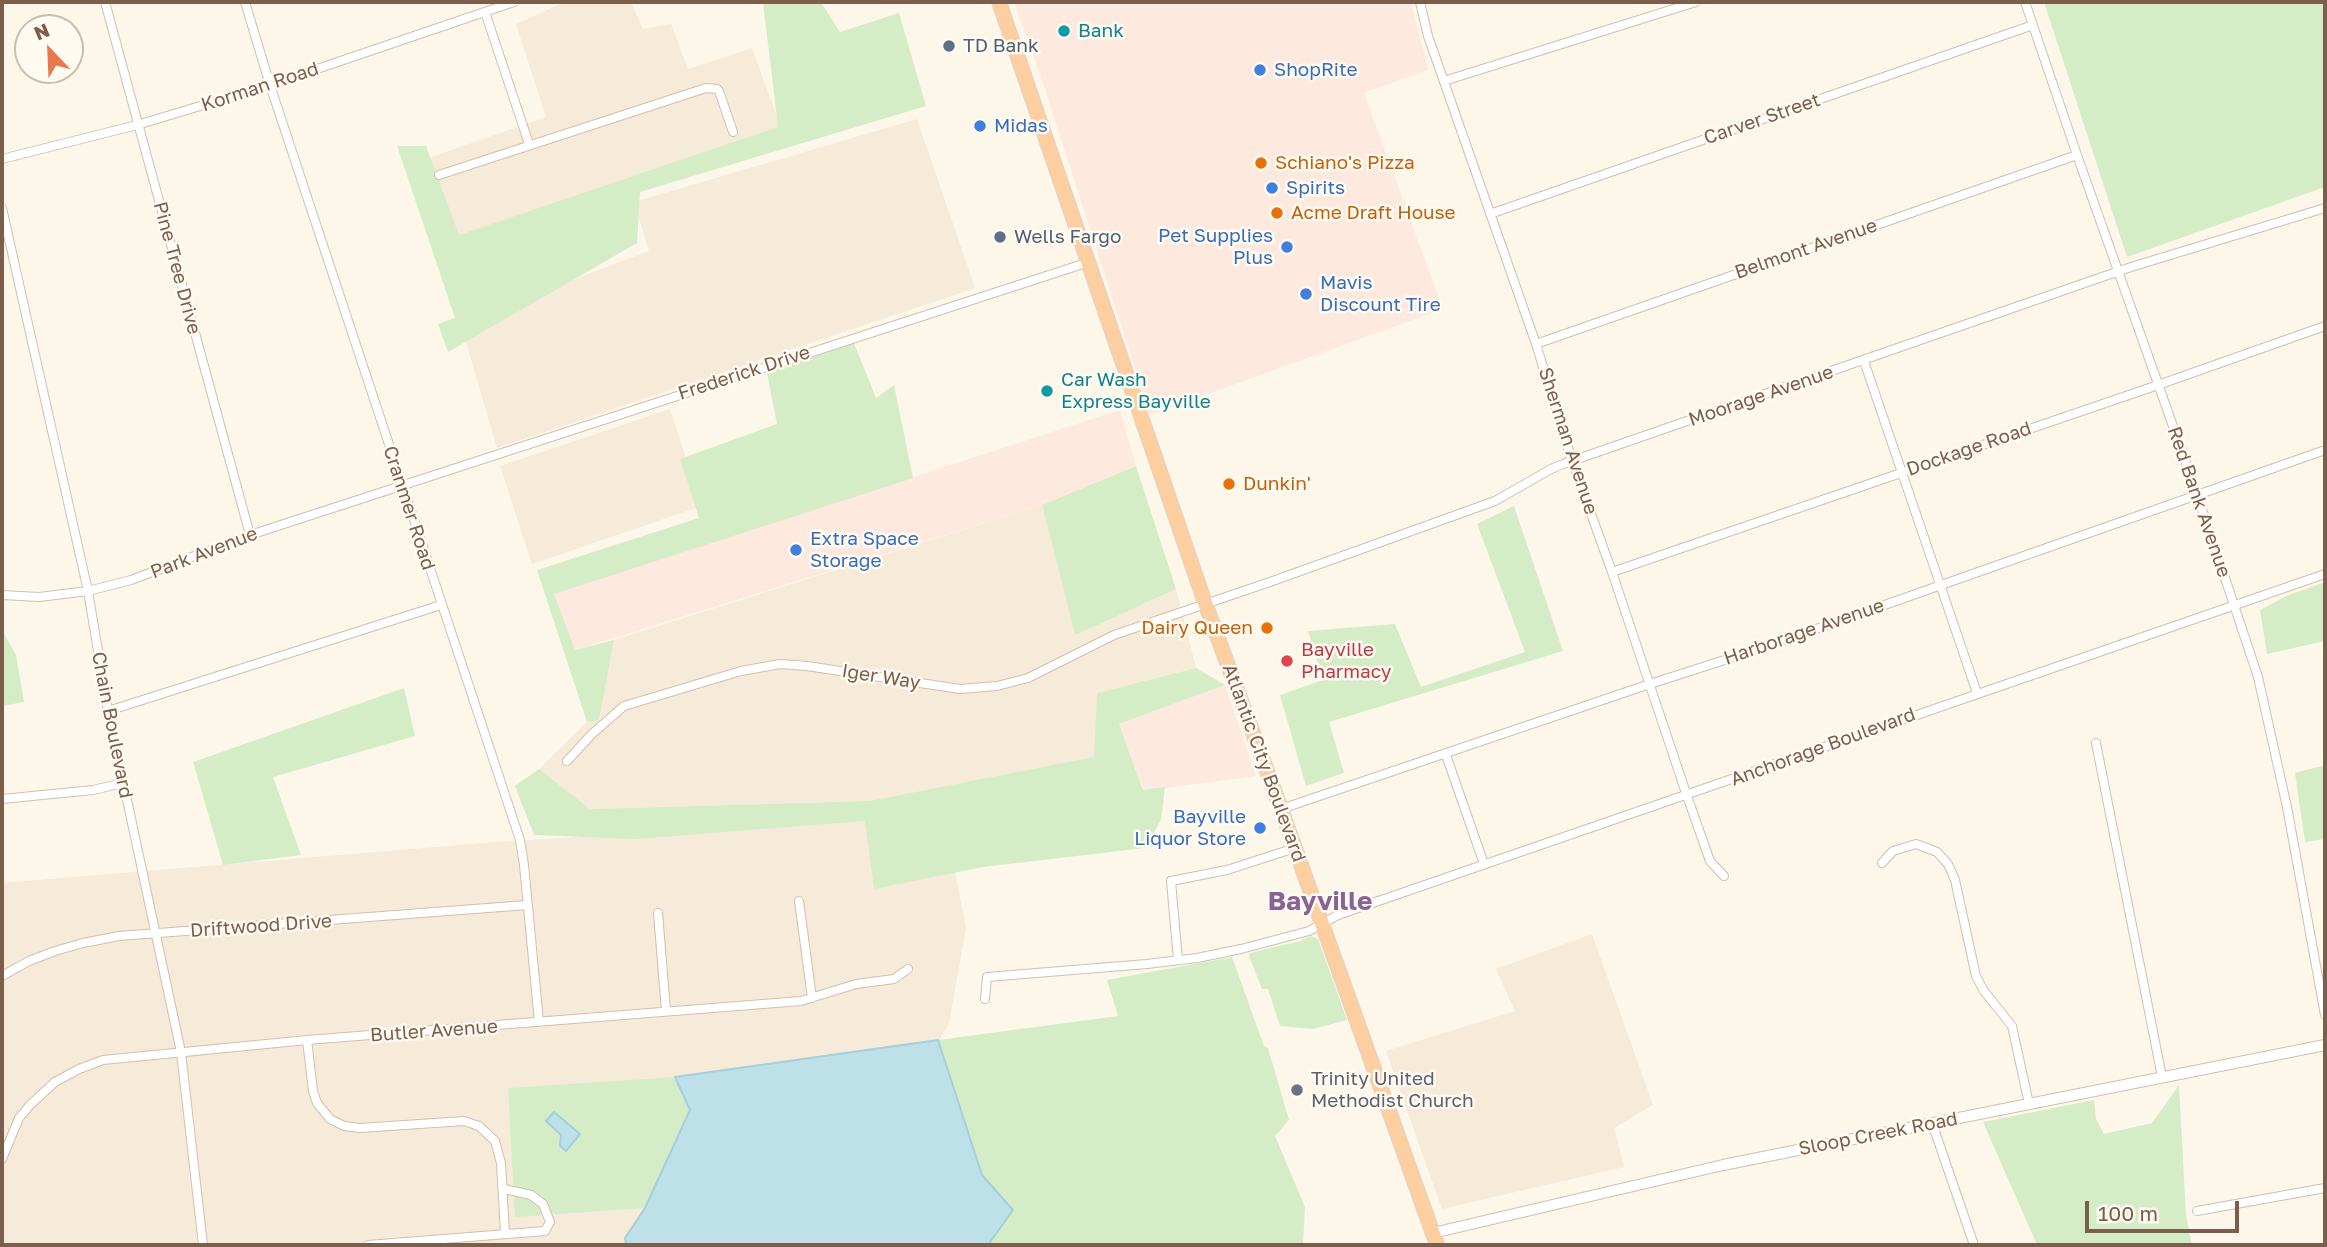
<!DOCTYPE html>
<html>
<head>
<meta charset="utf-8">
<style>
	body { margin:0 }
	#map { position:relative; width:2327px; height:1247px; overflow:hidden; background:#fdf7ea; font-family:"Golos Text",sans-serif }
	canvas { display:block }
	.frame { position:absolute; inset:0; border:4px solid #7b5e4b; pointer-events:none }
	.north { position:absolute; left:14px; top:14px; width:70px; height:70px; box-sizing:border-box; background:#fffaf2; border:2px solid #cabcaf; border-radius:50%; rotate:337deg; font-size:19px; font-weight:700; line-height:28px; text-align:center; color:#7b5e4b }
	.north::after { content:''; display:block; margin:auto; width:24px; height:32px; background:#eb774c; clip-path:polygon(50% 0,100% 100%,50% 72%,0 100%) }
	.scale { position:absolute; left:2085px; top:1201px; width:154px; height:32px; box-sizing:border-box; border:4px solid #7b5e4b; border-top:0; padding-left:9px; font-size:21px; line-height:24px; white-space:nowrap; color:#7b5e4b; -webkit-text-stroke:5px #fffaf2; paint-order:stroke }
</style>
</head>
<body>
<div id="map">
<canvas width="2327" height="1247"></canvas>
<div class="frame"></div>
<div class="north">N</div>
<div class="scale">100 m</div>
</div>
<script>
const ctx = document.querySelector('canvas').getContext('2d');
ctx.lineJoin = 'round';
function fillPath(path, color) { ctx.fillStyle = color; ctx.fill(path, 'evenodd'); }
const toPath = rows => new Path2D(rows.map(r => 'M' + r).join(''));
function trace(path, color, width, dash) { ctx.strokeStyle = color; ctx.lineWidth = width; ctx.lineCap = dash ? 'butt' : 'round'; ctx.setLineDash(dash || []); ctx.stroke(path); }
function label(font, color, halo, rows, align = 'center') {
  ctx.font = font + ' "Golos Text",sans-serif'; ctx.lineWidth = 5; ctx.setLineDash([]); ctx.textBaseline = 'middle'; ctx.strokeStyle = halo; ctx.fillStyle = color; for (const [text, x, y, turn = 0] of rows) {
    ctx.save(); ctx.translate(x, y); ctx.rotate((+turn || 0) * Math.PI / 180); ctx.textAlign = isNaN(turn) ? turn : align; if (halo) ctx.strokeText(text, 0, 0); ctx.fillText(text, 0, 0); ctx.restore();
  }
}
const residential = toPath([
	[565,2,631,2,643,29,671,24,688,69,752,48,783,133,451,250,423,160,546,117,516,24],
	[917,119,975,288,497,448,460,322,649,251,634,202],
	[670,409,702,506,532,564,500,466],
	[1042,505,1075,634,1176,589,1196,668,1097,693,1095,757,869,801,589,809,539,769,587,722,599,721,614,640],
	[944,815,966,928,949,1023,819,1245,2,1245,2,883,496,842],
	[1592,934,1653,1105,1614,1128,1624,1167,1442,1209,1386,1051,1515,1011,1496,969]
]);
const commercial = toPath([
	[1014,2,1411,2,1428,70,1364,93,1443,309,1150,415,1042,80],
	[1120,410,1136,466,1042,505,575,650,553,594],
	[1225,685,1256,776,1144,791,1119,724]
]);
const green = toPath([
	[763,2,821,2,840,32,899,13,926,106,640,192,637,243,448,352,438,324,455,318,397,146,426,146,459,235,778,127],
	[2044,2,2325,2,2325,187,2127,257],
	[854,343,876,398,894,385,913,478,554,594,575,650,614,640,599,721,587,722,537,570,699,518,680,459,777,424,767,373],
	[1136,466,1176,589,1075,635,1042,505],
	[1514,506,1563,651,1329,722,1344,773,1306,786,1280,695,1323,680,1308,631,1395,624,1421,687,1525,652,1477,524],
	[2325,582,2325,641,2267,654,2260,610,2286,596],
	[2,630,16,655,24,702,2,706],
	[1196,668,1225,685,1119,724,1143,790,1165,787,1161,820,1145,848,983,867,874,889,865,821,635,839,534,835,515,786,539,769,590,809,869,801,1094,757,1097,693],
	[404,688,415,736,273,777,301,855,223,865,193,762],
	[2325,765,2325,839,2305,842,2295,773],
	[1310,936,1318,939,1347,1020,1313,1029,1280,1026,1268,989,1262,989,1249,956,1250,953,1300,941],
	[1232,957,1264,1046,1268,1048,1289,1120,1275,1136,1305,1207,1303,1245,988,1245,1013,1210,982,1175,938,1040,1118,1016,1107,980],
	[675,1077,690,1110,645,1208,515,1217,508,1088],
	[2179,1085,2186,1215,2192,1245,2037,1245,1983,1122,2094,1100,2096,1119,2104,1134,2152,1123]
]);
const water = toPath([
	[938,1040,982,1175,1013,1210,988,1245,626,1245,625,1238,645,1208,690,1110,675,1077,938,1040],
	[554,1112,580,1134,566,1151,560,1146,561,1135,546,1121,554,1112]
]);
const minor = toPath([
	[105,2,250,535],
	[245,2,270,85,520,840,524,865,539,1022],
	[1420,2,1428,36,1536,344,1572,461,1612,572,1687,796,1710,861,1724,876],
	[2025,2,2077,155,2197,494,2258,677,2287,807,2325,1015],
	[485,12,529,144],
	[1444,81,1696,2],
	[2,159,137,125,270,85,514,2],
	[439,175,706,88,717,89,719,91,733,132],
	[2,208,88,591,108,711,181,1052,203,1245],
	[1490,214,2033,25],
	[1536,344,2077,155],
	[1864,361,1977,693],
	[1612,572,2158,385,2325,326],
	[2,595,39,597,88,591,131,580,250,535,1086,263],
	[108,711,441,605],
	[2096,743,2162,1077],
	[1446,755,1484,864],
	[567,761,592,734,624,706,741,671,780,664,807,666,960,689,997,686,1028,678,1114,635,1270,582,1495,501,1551,469,1563,464,2131,267,2325,208],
	[2,799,93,790,123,783],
	[1281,809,1650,684,1765,647,2325,450],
	[1882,863,1893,851,1916,844,1937,852,1948,864,1955,880,1976,976,1984,991,2012,1026,2029,1104],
	[799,901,812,998],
	[658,913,666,1011],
	[1178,960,1171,881,1227,870,1295,848],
	[2,976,29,961,55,951,83,943,119,936,527,905],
	[985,999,987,977,1147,964,1197,958,1241,949,1309,931,1338,915,2325,574],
	[307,1040,313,1091,317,1103,330,1119,344,1126,360,1128,464,1121,479,1126,495,1141,501,1163,505,1233],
	[1932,1123,1974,1245],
	[2,1159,19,1118,30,1105,55,1082,79,1069,103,1060,307,1040,801,1001,856,984,894,979,908,969],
	[2197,1211,2325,1188],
	[368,1245,545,1231,550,1222,543,1204,531,1195,504,1189]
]);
const tertiary = toPath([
	[1433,1233,1723,1165,2325,1045]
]);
const trunk = toPath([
	[999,2,1205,603,1281,809,1437,1245]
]);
const markers = [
	[1064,31,7,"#0f9aa8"],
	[949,46,7,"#5c6f8a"],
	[1260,70,7,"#3f7fe0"],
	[980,126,7,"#3f7fe0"],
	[1261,163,7,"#e8710a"],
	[1272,188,7,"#3f7fe0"],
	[1277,213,7,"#e8710a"],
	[1000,237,7,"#5c6f8a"],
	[1287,247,7,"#3f7fe0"],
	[1306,294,7,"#3f7fe0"],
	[1047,391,7,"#0f9aa8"],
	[1229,484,7,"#e8710a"],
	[796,550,7,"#3f7fe0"],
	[1267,628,7,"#e8710a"],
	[1287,661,7,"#e0444e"],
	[1260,828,7,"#3f7fe0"],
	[1297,1090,7,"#6b7280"]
];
const cultureNames = [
	["Bank",1078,31],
	["Car Wash",1061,380],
	["Express Bayville",1061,402]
];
const serviceNames = [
	["TD Bank",963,46],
	["Wells Fargo",1014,237]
];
const shopNames = [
	["ShopRite",1274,70],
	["Midas",994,126],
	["Spirits",1286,188],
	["Pet Supplies",1273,236,"right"],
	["Plus",1273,258,"right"],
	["Mavis",1320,283],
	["Discount Tire",1320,305],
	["Extra Space",810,539],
	["Storage",810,561],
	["Bayville",1246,817,"right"],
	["Liquor Store",1246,839,"right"]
];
const streetNames = [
	["Korman Road",260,87,-18],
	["Carver Street",1762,119,-19],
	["Belmont Avenue",1806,249,-19],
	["Pine Tree Drive",177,268,75],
	["Frederick Drive",744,373,-18],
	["Moorage Avenue",1761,396,-19],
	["Sherman Avenue",1568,441,72],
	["Dockage Road",1969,449,-19],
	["Red Bank Avenue",2199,502,71],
	["Cranmer Road",409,508,72],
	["Park Avenue",204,553,-21],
	["Harborage Avenue",1804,632,-19],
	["Iger Way",881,677,9],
	["Chain Boulevard",112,725,79],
	["Anchorage Boulevard",1823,747,-20],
	["Atlantic City Boulevard",1264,763,70],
	["Driftwood Drive",261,926,-4],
	["Butler Avenue",434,1031,-4],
	["Sloop Creek Road",1878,1134,-11]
];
const foodNames = [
	["Schiano's Pizza",1275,163],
	["Acme Draft House",1291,213],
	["Dunkin'",1243,484],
	["Dairy Queen",1253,628,"right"]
];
const healthNames = [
	["Bayville",1301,650],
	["Pharmacy",1301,672]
];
const worshipNames = [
	["Trinity United",1311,1079],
	["Methodist Church",1311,1101]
];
const districtNames = [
	["Bayville",1320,902]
];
fillPath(residential, '#f6ead8');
fillPath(commercial, '#fee9de');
fillPath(green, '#d5edc7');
fillPath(water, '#bde0e9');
trace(water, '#a3d0db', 2);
trace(minor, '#d2bfae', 10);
trace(tertiary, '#d2bfae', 12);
trace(trunk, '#ddd5d0', 16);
trace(minor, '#fff', 8);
trace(tertiary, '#fff', 10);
trace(trunk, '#fccea0', 14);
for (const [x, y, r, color] of markers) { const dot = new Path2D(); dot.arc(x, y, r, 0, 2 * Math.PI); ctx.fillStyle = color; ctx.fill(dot); trace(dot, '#fffaf2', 2.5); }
label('19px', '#0d838f', '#fffaf2', cultureNames, 'left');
label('19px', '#4e5e75', '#fffaf2', serviceNames, 'left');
label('19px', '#366cbe', '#fffaf2', shopNames, 'left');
label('19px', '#7b5e4b', '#fffaf2', streetNames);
label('19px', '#c56008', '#fffaf2', foodNames, 'left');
label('19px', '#be3a42', '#fffaf2', healthNames, 'left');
label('19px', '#5b616d', '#fffaf2', worshipNames, 'left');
label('bold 26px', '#886496', '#fffaf2', districtNames);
</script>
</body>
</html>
